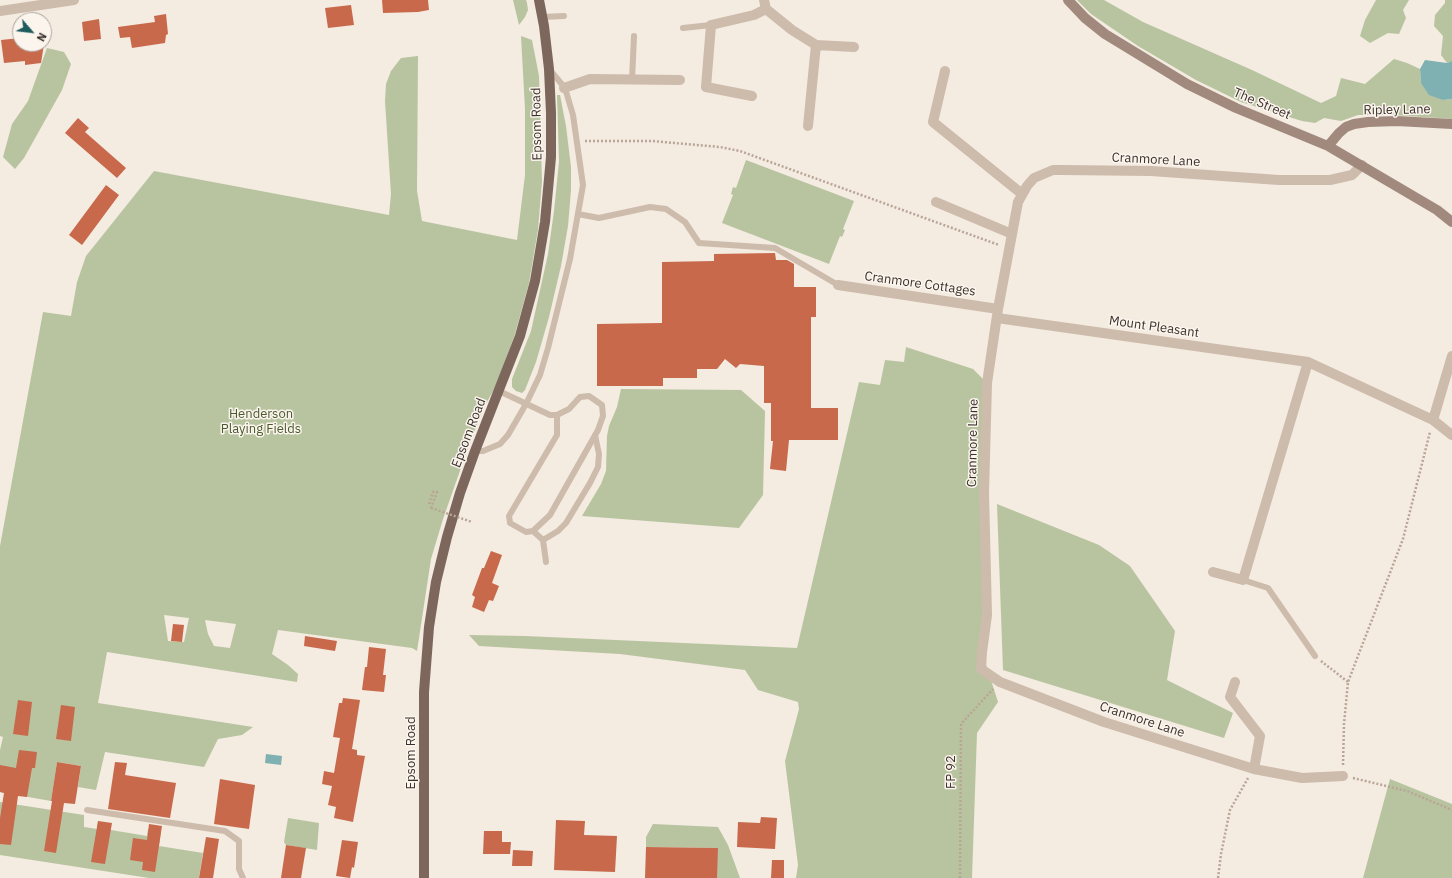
<!DOCTYPE html>
<html>
<head>
<meta charset="utf-8">
<style>
	body { margin:0 }
	#map { position:relative; width:1452px; height:878px; overflow:hidden; background:#f4ebe1; font-family:"IBM Plex Sans",sans-serif }
	canvas { display:block }
	.north { position:absolute; left:12px; top:12px; width:40px; height:40px; box-sizing:border-box; background:#fbf5ee; border:1px solid #aea6a0; border-radius:50%; rotate:118deg; font-size:11px; font-weight:700; line-height:16px; text-align:center; color:#3b302b }
	.north::after { content:''; display:block; margin:auto; width:14px; height:18px; background:#1f5a5e; clip-path:polygon(50% 0,100% 100%,50% 72%,0 100%) }
</style>
</head>
<body>
<div id="map">
<canvas width="1452" height="878"></canvas>
<div class="north">N</div>
</div>
<script>
const ctx = document.querySelector('canvas').getContext('2d');
ctx.lineJoin = 'round';
function fillPath(path, color) { ctx.fillStyle = color; ctx.fill(path, 'evenodd'); }
const toPath = rows => new Path2D(rows.map(r => 'M' + r).join(''));
function trace(path, color, width, dash) { ctx.strokeStyle = color; ctx.lineWidth = width; ctx.lineCap = dash ? 'butt' : 'round'; ctx.setLineDash(dash || []); ctx.stroke(path); }
function label(font, color, halo, rows, align = 'center') {
  ctx.font = font + ' "IBM Plex Sans",sans-serif'; ctx.lineWidth = 3; ctx.setLineDash([]); ctx.textBaseline = 'middle'; ctx.strokeStyle = halo; ctx.fillStyle = color; for (const [text, x, y, turn = 0] of rows) {
    ctx.save(); ctx.translate(x, y); ctx.rotate((+turn || 0) * Math.PI / 180); ctx.textAlign = isNaN(turn) ? turn : align; if (halo) ctx.strokeText(text, 0, 0); ctx.fillText(text, 0, 0); ctx.restore();
  }
}
const green = toPath([
	[513,0,526,0,527,3,528,10,525,17,519,25],
	[1077,0,1104,0,1143,22,1252,70,1321,103,1336,96,1341,78,1365,84,1394,59,1407,63,1420,69,1421,83,1443,100,1452,99,1452,119,1393,115,1358,115,1341,121,1324,118,1315,123,1302,121,1241,102,1196,80,1138,46,1091,14],
	[1376,0,1409,0,1403,10,1406,18,1399,34,1388,33,1370,43,1360,36,1365,20],
	[1445,0,1452,0,1452,61,1447,63,1441,55,1443,36,1434,26,1435,15,1445,3],
	[521,36,532,40,539,76,542,181,538,230,529,283,515,334,496,386,484,407,468,448,443,519,431,559,417,651,412,648,278,630,272,654,288,665,298,674,297,682,107,652,98,703,253,727,242,735,218,739,204,767,105,752,96,790,78,787,81,766,57,762,51,801,0,792,0,750,3,737,0,736,0,546,43,312,71,316,77,282,86,256,154,171,389,215,391,194,385,101,386,84,391,71,401,58,418,56,417,191,422,221,517,240,525,175,525,109],
	[164,615,189,618,184,642,168,641],
	[205,620,236,624,230,648,214,646,208,634],
	[47,48,64,52,71,64,62,90,24,158,15,169,3,157,12,124,28,101],
	[557,95,560,95,566,126,571,167,571,190,568,226,561,266,549,317,536,362,525,390,522,393,516,391,512,387,512,379,531,331,548,254,554,211,559,162],
	[746,160,854,201,843,229,845,230,842,237,840,236,829,264,722,223,733,195,731,194,733,187,736,188],
	[906,347,973,369,987,383,982,652,998,702,977,733,972,878,796,878,798,865,785,761,799,709,798,702,758,690,745,670,620,654,479,646,469,635,525,636,797,648,859,382,880,385,885,360,904,362],
	[621,389,741,390,765,411,763,495,739,528,582,516,601,484,606,471,607,436,609,426,617,407],
	[997,504,1099,545,1130,566,1175,631,1167,680,1233,713,1224,738,1003,670],
	[1390,779,1452,804,1452,878,1363,878],
	[0,802,84,815,84,827,97,829,98,821,111,830,147,836,148,829,161,831,159,846,203,853,199,877,201,878,149,878,0,855],
	[288,818,319,823,317,850,286,845,284,842],
	[653,824,718,827,728,845,740,878,717,878,717,848,646,847,646,837]
]);
const water = toPath([
	[1425,60,1447,63,1452,61,1452,99,1443,100,1429,95,1421,83,1420,69],
	[266,754,282,756,281,765,265,763]
]);
const building = toPath([
	[382,0,428,0,429,10,418,12,383,13],
	[351,5,354,25,328,28,325,8],
	[166,14,168,34,166,35,165,43,132,48,130,37,120,38,118,27,155,22,154,16],
	[99,19,101,39,84,41,82,22],
	[20,38,20,44,44,44,41,63,25,65,25,61,4,63,1,40],
	[78,118,89,128,85,132,126,168,117,178,65,133],
	[106,185,119,195,82,245,69,235],
	[775,253,776,260,787,260,794,264,794,287,816,287,816,317,811,317,811,408,838,408,838,440,789,440,786,471,770,469,773,441,771,441,771,403,764,403,764,366,740,364,736,368,725,359,717,369,697,369,697,378,663,378,663,386,597,386,597,324,662,323,662,262,714,261,714,254],
	[491,551,502,555,492,583,499,586,493,601,489,600,484,612,472,607,475,597,472,595,482,568,484,568],
	[173,624,184,625,182,642,171,641],
	[305,636,337,641,335,651,304,646],
	[369,647,386,649,383,675,386,675,384,692,362,690,365,667,367,667],
	[343,698,360,700,352,749,357,750,357,755,365,756,353,822,334,818,336,807,328,805,332,786,322,784,324,771,334,773,340,738,333,737,339,703,342,703],
	[18,700,32,702,28,736,13,734],
	[61,705,75,707,71,741,56,739],
	[19,750,37,752,35,768,32,768,27,797,18,796,11,845,0,844,0,818,4,793,0,792,0,765,16,768],
	[57,762,81,766,75,804,64,803,56,853,44,851,52,801,51,801],
	[115,762,127,763,125,775,176,783,170,818,108,809],
	[220,779,255,785,249,829,214,824],
	[761,817,777,818,775,849,737,847,738,822,760,823],
	[556,820,585,821,584,835,617,836,615,872,554,870],
	[98,821,112,823,105,864,91,862],
	[149,824,162,826,155,872,142,870,143,862,130,860,133,838,147,840],
	[484,831,502,831,502,842,511,842,510,854,483,854],
	[206,837,219,839,213,878,199,878],
	[342,840,358,842,354,868,352,867,350,878,336,876],
	[286,845,306,848,301,878,281,878],
	[646,847,718,848,717,878,645,878],
	[513,850,533,851,532,866,512,866],
	[772,860,784,860,784,878,771,878]
]);
const path = toPath([
	[585,141,652,141,720,147,740,151,999,245],
	[429,504,433,492,437,492,431,508],
	[1321,661,1348,682],
	[1343,765,1344,724,1348,682,1403,539,1430,432],
	[1353,778,1407,791,1452,810],
	[960,878,961,724,993,689],
	[1218,878,1221,854,1230,810,1248,778]
]);
const lane = toPath([
	[542,17,564,16],
	[683,28,711,25],
	[632,80,634,36],
	[578,214,599,218,650,207,666,209,685,222,699,243,775,248,838,285],
	[499,391,550,415,557,415,569,409,580,397,589,396,602,405,603,416,598,430,550,515,533,531,526,532,510,523,509,516,557,435,557,415],
	[475,451,483,451,500,444,508,435,526,404,540,375,548,348,570,259,583,185,573,115,565,88,550,70],
	[533,531,543,540,546,562],
	[543,540,558,531,566,523,590,483,598,467,599,454,595,435],
	[1243,580,1268,588,1315,656],
	[87,810,225,831,239,841,239,869,243,878]
]);
const street = toPath([
	[764,0,766,9,792,30,816,45,808,126],
	[0,11,74,0],
	[816,45,854,47],
	[945,71,933,122,1022,194],
	[564,88,590,79,680,80],
	[752,96,706,87,711,25,754,15,766,9],
	[936,202,1012,234],
	[838,285,998,309],
	[997,318,1308,362,1433,420,1452,435],
	[1433,420,1452,356],
	[1213,572,1243,580,1308,362],
	[1235,682,1230,697,1260,736,1254,769],
	[1343,776,1302,778,1254,769,1104,722,1000,682,981,669,982,652,987,615,984,493,987,383,998,309,1018,202,1027,186,1034,178,1053,170,1062,170,1151,171,1279,180,1330,180,1352,175,1362,165]
]);
const secondary = toPath([
	[1068,0,1085,18,1105,34,1187,84,1236,108,1328,146,1437,210,1452,222],
	[1328,146,1339,133,1346,127,1354,124,1368,122,1397,121,1452,124]
]);
const primary = toPath([
	[424,878,424,692,429,627,436,582,447,537,460,493,475,451,520,336,535,281,545,222,551,157,551,113,549,69,544,26,539,0]
]);
const pathBridge = toPath([
	[431,508,472,522]
]);
const streetNames = [
	["The Street",1262,104,23],
	["Ripley Lane",1397,110,-1],
	["Epsom Road",537,124,-91],
	["Cranmore Lane",1156,160,3],
	["Cranmore Cottages",920,284,8],
	["Mount Pleasant",1154,327,8],
	["Epsom Road",469,433,-69],
	["Cranmore Lane",973,443,-89],
	["Cranmore Lane",1142,720,18],
	["Epsom Road",411,753,-90],
	["FP 92",951,772,-90]
];
const parkNames = [
	["Henderson",261,414],
	["Playing Fields",261,429]
];
fillPath(green, '#b8c4a0');
fillPath(water, '#7fb0b2');
fillPath(building, '#c8694b');
trace(path, '#b9a596', 2.5, [2, 2]);
trace(lane, '#cdbbac', 6);
trace(street, '#cdbbac', 10);
trace(secondary, '#a18a7d', 10);
trace(primary, '#7d675c', 10);
trace(pathBridge, '#b9a596', 2.5, [2, 2]);
label('13px', '#3b302b', '#fbf5ee', streetNames);
label('13px', '#4a5a2e', '#fbf5ee', parkNames);
</script>
</body>
</html>
